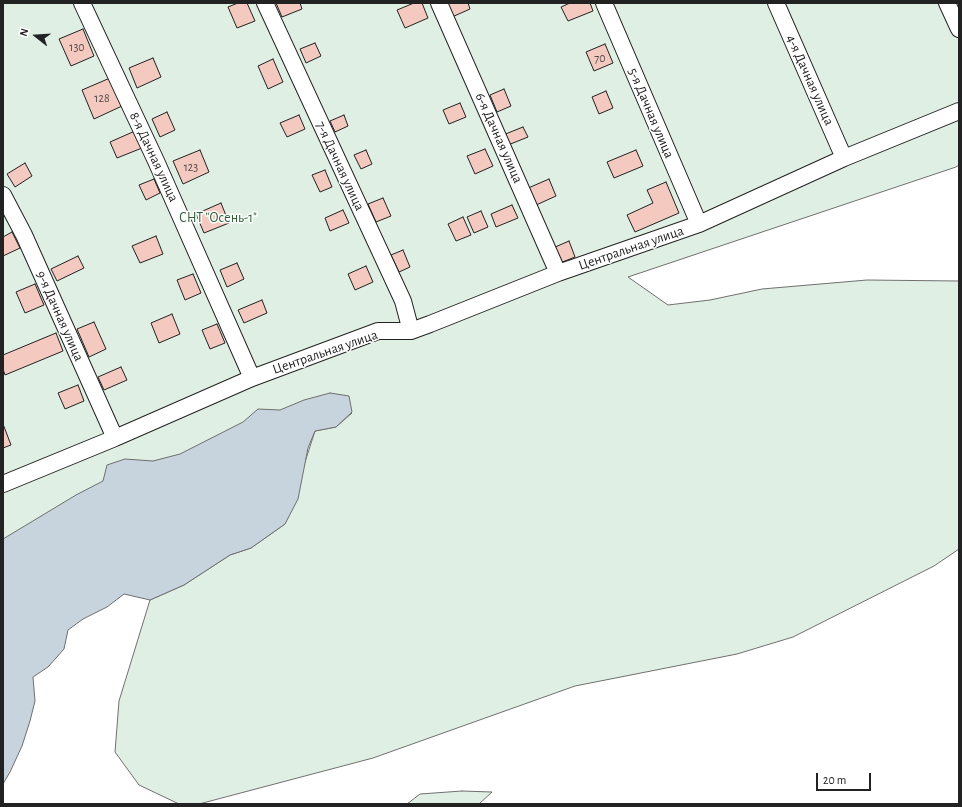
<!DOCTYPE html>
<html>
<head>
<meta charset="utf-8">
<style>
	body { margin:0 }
	#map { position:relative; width:962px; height:807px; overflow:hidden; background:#fff; font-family:"Alegreya Sans",sans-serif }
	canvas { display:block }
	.frame { position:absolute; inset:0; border:4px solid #222; pointer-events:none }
	.north { position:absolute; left:16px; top:16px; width:40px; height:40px; -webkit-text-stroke:3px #fff; paint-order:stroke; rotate:287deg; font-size:11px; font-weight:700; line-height:16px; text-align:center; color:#222 }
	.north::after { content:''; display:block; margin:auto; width:14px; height:18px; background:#222; clip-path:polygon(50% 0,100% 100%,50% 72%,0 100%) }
	.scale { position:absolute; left:816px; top:773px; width:55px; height:18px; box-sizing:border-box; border:2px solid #222; border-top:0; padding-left:5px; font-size:12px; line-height:14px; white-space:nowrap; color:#222; -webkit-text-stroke:3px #fff; paint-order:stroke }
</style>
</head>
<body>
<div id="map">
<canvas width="962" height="807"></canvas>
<div class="frame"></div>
<div class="north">N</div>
<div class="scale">20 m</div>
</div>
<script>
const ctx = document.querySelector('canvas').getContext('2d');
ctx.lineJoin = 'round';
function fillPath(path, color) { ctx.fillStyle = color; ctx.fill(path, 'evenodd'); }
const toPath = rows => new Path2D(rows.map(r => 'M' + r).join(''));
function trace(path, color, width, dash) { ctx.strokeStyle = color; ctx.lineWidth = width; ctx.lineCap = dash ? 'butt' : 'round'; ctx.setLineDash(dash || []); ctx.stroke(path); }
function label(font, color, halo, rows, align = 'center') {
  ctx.font = font + ' "Alegreya Sans",sans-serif'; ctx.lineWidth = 3; ctx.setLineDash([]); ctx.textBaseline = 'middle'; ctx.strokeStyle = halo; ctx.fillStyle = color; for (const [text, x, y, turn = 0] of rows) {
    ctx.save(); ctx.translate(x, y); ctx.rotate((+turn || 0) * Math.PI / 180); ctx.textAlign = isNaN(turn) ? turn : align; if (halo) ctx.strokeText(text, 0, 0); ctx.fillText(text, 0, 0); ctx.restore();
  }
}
const green = toPath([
	[3,3,959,3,959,165,956,167,628,277,668,305,710,300,762,289,867,280,959,281,959,549,934,566,793,637,737,654,575,686,373,758,199,804,179,804,139,785,115,752,119,701,150,600,184,585,230,555,251,548,285,524,315,431,336,427,352,413,3,544,3,3],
	[462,791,492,792,479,804,407,804,420,794,462,791]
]);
const water = toPath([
	[330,393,349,396,352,412,336,427,315,431,308,448,298,499,285,524,251,548,230,555,184,585,150,600,124,594,107,607,83,619,68,630,64,649,48,667,33,677,35,701,30,721,22,746,10,772,3,784,3,539,76,495,103,481,107,465,125,459,153,461,180,454,243,422,258,409,280,410,304,400,330,393]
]);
const building = toPath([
	[238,3,247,3,255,21,237,28,228,7,238,3],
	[276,3,300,3,302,9,282,17,276,3],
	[414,3,422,3,428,18,405,28,397,10,414,3],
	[446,3,468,3,470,9,452,17,446,3],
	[570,3,590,3,593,11,568,21,561,7,570,3],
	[83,29,94,56,71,66,59,39,83,29],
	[315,43,321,56,306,63,300,49,315,43],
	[605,44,613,63,594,71,586,52,605,44],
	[153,58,161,77,137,88,129,68,153,58],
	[273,59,283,82,268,89,258,66,273,59],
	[110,78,122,106,94,119,82,90,110,78],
	[504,89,511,106,497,112,490,95,504,89],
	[606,91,613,108,599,114,592,97,606,91],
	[460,103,466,117,449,124,443,110,460,103],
	[167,112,175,130,160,137,152,119,167,112],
	[299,115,305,129,287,137,280,123,299,115],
	[344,115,348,126,335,132,330,121,344,115],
	[523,127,528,137,508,145,503,135,523,127],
	[135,131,142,148,117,158,110,142,135,131],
	[485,149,493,166,475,174,467,156,485,149],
	[200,150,209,172,183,184,173,161,200,150],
	[366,150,372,164,361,169,354,155,366,150],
	[636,150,643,166,614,178,607,162,636,150],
	[25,163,32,176,15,187,7,174,25,163],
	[325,170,332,187,320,192,312,175,325,170],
	[154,179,160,193,146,200,139,185,154,179],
	[549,179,556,196,534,206,526,189,549,179],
	[666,182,679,213,635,232,627,215,653,203,647,190,666,182],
	[383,198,391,216,376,222,368,204,383,198],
	[221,203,229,223,204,233,196,214,221,203],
	[512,205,518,218,496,227,491,214,512,205],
	[343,210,349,223,330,231,325,218,343,210],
	[481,211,488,227,474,233,467,217,481,211],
	[463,217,471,235,456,241,448,224,463,217],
	[12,232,20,248,3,256,3,237,12,232],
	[156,236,163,254,140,263,132,246,156,236],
	[569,241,575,257,560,263,553,248,569,241],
	[403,250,410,267,399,272,391,255,403,250],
	[78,256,84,268,57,281,51,269,78,256],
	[237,263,244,279,227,287,220,270,237,263],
	[366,266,373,282,355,290,348,274,366,266],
	[193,274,201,293,185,300,177,280,193,274],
	[35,284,44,305,25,313,16,292,35,284],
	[262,300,267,313,244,323,238,310,262,300],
	[172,314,180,334,159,343,151,323,172,314],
	[94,322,106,349,89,357,77,329,94,322],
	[217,324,225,343,210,349,202,330,217,324],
	[56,333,63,351,5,375,3,369,3,355,56,333],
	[121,367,127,380,104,390,98,377,121,367],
	[78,385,84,401,65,409,58,393,78,385],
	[3,424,11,445,3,448,3,424]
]);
const street = toPath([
	[82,3,156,161,252,378],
	[265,3,403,301,411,331],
	[439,3,558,273],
	[604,3,699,224],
	[776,3,844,158],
	[947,3,959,29],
	[3,195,24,235,115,438],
	[3,484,115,438,252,378,378,331,411,331,430,324,558,273,699,224,844,158,959,111]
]);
const numberNames = [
	["130",77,47],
	["70",600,58],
	["128",102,98],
	["123",191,167]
];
const streetNames = [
	["4-я Дачная улица",810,80,66],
	["5-я Дачная улица",651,113,67],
	["6-я Дачная улица",499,138,66],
	["8-я Дачная улица",154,157,65],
	["7-я Дачная улица",340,166,65],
	["Центральная улица",631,248,-19],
	["9-я Дачная улица",60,316,66],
	["Центральная улица",325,352,-19]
];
const parkNames = [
	["СНТ \"Осень-1\"",218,218]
];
fillPath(green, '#e0efe3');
trace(green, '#6f6f6f', 1);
fillPath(water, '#c7d3dd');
trace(water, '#6f6f6f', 1);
fillPath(building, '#f3c9c0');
trace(building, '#222', 1);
trace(street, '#222', 18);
trace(street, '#fff', 16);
label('12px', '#564c4a', null, numberNames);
label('14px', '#222', '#fff', streetNames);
label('14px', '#2f5e38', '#fff', parkNames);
</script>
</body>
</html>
